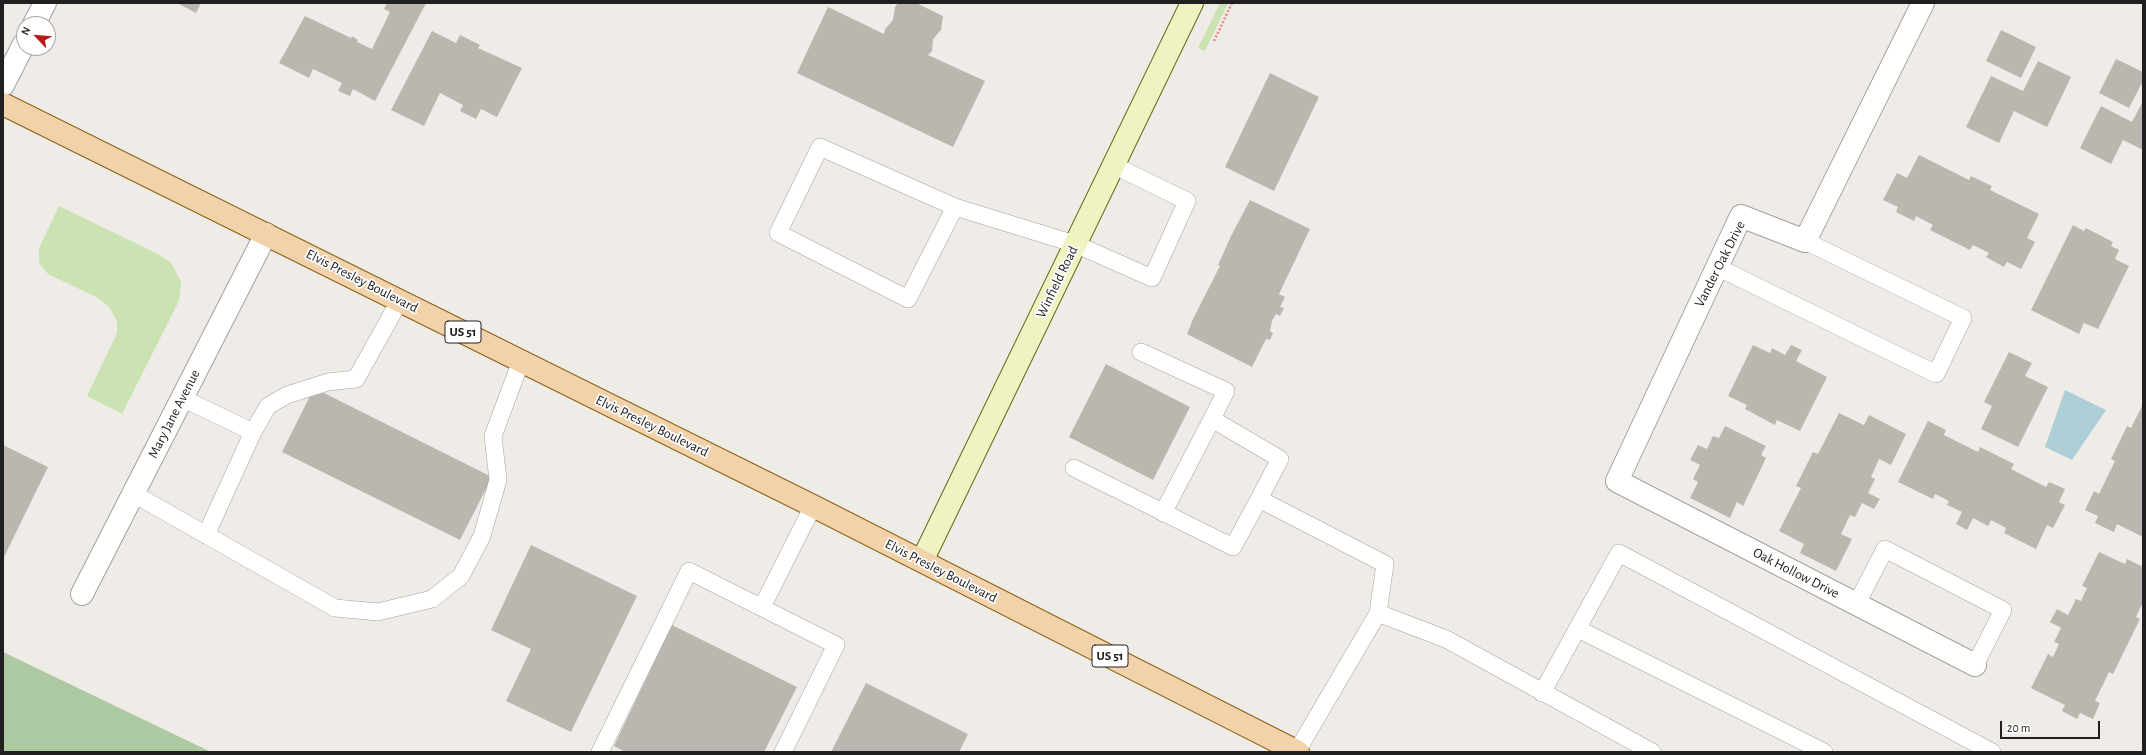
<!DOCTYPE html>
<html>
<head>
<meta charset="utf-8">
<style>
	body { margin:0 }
	#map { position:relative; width:2146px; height:755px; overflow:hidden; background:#efece7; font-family:"Alegreya Sans",sans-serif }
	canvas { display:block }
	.frame { position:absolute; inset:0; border:4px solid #202020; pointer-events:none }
	.north { position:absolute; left:16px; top:16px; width:40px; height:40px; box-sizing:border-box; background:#fff; border:1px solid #a6a6a6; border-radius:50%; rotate:296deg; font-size:11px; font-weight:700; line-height:16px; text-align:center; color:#202020 }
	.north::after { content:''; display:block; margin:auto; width:14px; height:18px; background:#b71818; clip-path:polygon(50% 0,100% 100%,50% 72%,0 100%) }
	.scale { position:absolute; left:2000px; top:721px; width:100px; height:18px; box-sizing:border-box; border:2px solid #202020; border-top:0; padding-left:5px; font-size:12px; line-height:14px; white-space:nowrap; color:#202020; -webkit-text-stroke:3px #fff; paint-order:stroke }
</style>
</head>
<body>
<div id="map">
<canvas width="2146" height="755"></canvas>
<div class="frame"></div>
<div class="north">N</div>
<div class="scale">20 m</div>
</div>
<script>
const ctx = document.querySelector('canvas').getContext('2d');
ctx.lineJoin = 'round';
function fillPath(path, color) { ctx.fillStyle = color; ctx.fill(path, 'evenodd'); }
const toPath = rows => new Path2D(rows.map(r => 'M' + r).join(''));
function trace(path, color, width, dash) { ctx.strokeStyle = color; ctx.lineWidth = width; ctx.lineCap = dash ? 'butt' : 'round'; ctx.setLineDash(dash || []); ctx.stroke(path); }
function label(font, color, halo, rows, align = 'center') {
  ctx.font = font + ' "Alegreya Sans",sans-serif'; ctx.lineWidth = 3.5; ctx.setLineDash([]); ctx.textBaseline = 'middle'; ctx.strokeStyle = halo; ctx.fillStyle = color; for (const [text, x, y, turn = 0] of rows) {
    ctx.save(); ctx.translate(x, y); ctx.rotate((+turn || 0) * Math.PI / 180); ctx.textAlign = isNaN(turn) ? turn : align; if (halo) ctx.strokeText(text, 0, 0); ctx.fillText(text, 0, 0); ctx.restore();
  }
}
const grass = toPath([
	[1220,3,1228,3,1205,51,1198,48],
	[59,206,160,255,172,264,181,282,179,301,122,414,87,396,117,333,117,321,109,307,98,298,48,274,39,263,39,248]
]);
const forest = toPath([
	[3,652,211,752,3,752]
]);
const water = toPath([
	[2065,390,2106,410,2072,460,2045,447]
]);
const building = toPath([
	[177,3,201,3,196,13],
	[387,3,426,3,375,101,353,89,350,96,338,91,342,83,313,69,309,78,279,63,305,16,351,38,352,36,358,40,357,42,372,49,390,12,384,9],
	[898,3,916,3,943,16,941,30,933,39,932,51,928,55,985,81,953,147,797,73,828,7,884,34,885,29,893,20,895,7],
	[2001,30,2036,47,2021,78,1986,61],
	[432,31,456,43,460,35,480,45,478,48,522,68,497,117,481,109,476,119,460,111,463,105,440,93,424,126,391,110],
	[2116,59,2143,72,2143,81,2129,108,2099,93],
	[2038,61,2071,77,2047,127,2014,111,1999,143,1966,127,1991,76,2023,91],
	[1270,73,1319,97,1274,191,1225,167],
	[2143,101,2143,150,2123,140,2111,164,2080,148,2101,106,2132,122],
	[1919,155,1969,180,1971,176,1992,186,1990,190,2039,214,2027,238,2035,242,2021,269,2007,262,2004,267,1986,257,1989,253,1973,245,1970,250,1930,230,1933,225,1916,216,1914,221,1896,212,1898,207,1883,200,1897,173,1907,178],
	[1250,200,1310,229,1279,294,1285,297,1280,307,1284,308,1280,316,1276,314,1272,321,1270,331,1273,333,1270,340,1266,339,1252,367,1187,334,1193,319,1220,266,1218,265,1231,236],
	[2073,225,2084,231,2086,228,2113,242,2111,246,2119,250,2115,259,2129,266,2098,329,2084,323,2079,334,2031,310],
	[1753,345,1770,353,1772,348,1785,355,1791,345,1802,350,1796,361,1827,377,1800,431,1777,420,1775,425,1745,409,1747,405,1728,396],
	[2009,352,2032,363,2025,376,2048,387,2018,447,1981,429,1992,406,1984,402],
	[1106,364,1190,407,1153,480,1069,437],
	[314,388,492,477,460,540,282,452],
	[2143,404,2143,537,2117,524,2114,532,2095,523,2098,516,2085,510,2094,491,2099,494,2115,461,2111,459,2127,426,2131,428],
	[1839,413,1864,425,1869,415,1906,434,1891,465,1879,459,1871,477,1875,479,1868,493,1880,499,1874,509,1862,503,1855,517,1850,515,1841,534,1852,539,1836,571,1800,553,1804,544,1779,531,1801,488,1796,486,1813,452,1818,454],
	[1928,421,1946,430,1944,435,1978,452,1980,447,2014,464,2011,469,2046,487,2049,482,2065,489,2059,502,2065,505,2053,528,2047,525,2036,549,2004,533,2006,528,1991,520,1988,526,1973,518,1967,530,1956,524,1962,512,1947,505,1949,501,1935,494,1933,499,1898,482],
	[1725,426,1766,446,1761,455,1766,458,1743,506,1737,502,1730,518,1690,498,1698,482,1693,479,1700,465,1690,460,1698,445,1707,449,1713,436,1719,438],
	[3,445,48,467,3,559],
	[531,545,637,596,571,732,506,701,531,649,491,630],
	[2099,552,2125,564,2127,559,2143,567,2143,602,2136,617,2140,619,2113,674,2109,672,2095,701,2100,703,2093,719,2080,713,2077,719,2062,711,2065,705,2031,688,2048,654,2053,657,2059,644,2054,642,2061,628,2050,622,2057,609,2068,615,2076,599,2081,601,2087,588,2082,586],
	[672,625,797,687,764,752,625,752,614,746],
	[866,683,968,734,959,752,831,752]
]);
const path = toPath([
	[1214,41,1232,3]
]);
const lane = toPath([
	[955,207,820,147,778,233,908,299,955,207,1075,244,1152,278,1187,201,1113,165],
	[1717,267,1936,374,1963,318,1805,241],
	[1141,352,1226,391,1212,419,1280,459,1259,499],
	[182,398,253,432,268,406,287,395,328,382,356,379,400,300],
	[1074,468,1233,547,1259,499,1385,564,1378,613],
	[134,494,335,608,378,612,432,599,461,576,482,536,498,480,493,436,521,361],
	[1163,513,1212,419],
	[206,535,253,432],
	[1856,605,1885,549,2003,610,1975,665],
	[762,607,813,506],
	[1578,629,1824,752],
	[1542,693,1619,553,1992,752],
	[1297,751,1378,613,1446,639,1652,752],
	[600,752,689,571,836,645,783,752]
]);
const street = toPath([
	[1923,3,1805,241,1741,216,1617,481,1975,665],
	[34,24,45,3],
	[3,85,24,44],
	[82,594,266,234]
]);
const secondary = toPath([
	[922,561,1192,3]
]);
const primary = toPath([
	[3,104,813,506,1298,752]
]);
const shields = [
	[463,332,36],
	[1110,656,36]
];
const shieldNames = [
	["US 51",463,332],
	["US 51",1110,656]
];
const streetNames = [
	["Vander Oak Drive",1720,264,-63],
	["Elvis Presley Boulevard",362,281,27],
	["Winfield Road",1057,282,-64],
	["Mary Jane Avenue",174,414,-63],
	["Elvis Presley Boulevard",652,426,26],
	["Elvis Presley Boulevard",941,571,27],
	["Oak Hollow Drive",1796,573,27]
];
fillPath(grass, '#cbe3b3');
fillPath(forest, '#adc9a1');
fillPath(water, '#adced7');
fillPath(building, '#bcb6b0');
trace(lane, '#a1a1a1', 18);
trace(street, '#a1a1a1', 24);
trace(secondary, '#616b12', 24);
trace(primary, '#896112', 24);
trace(path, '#e9897e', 2.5, [2, 2]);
trace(lane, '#fff', 17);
trace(street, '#fff', 22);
trace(secondary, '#f0f2c2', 22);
trace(primary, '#f1d2aa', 22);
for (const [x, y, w] of shields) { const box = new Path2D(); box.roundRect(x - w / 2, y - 11, w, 22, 3); ctx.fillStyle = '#fff'; ctx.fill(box); trace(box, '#202020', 1); }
label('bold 13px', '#202020', null, shieldNames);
label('14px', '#202020', '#fff', streetNames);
</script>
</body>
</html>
